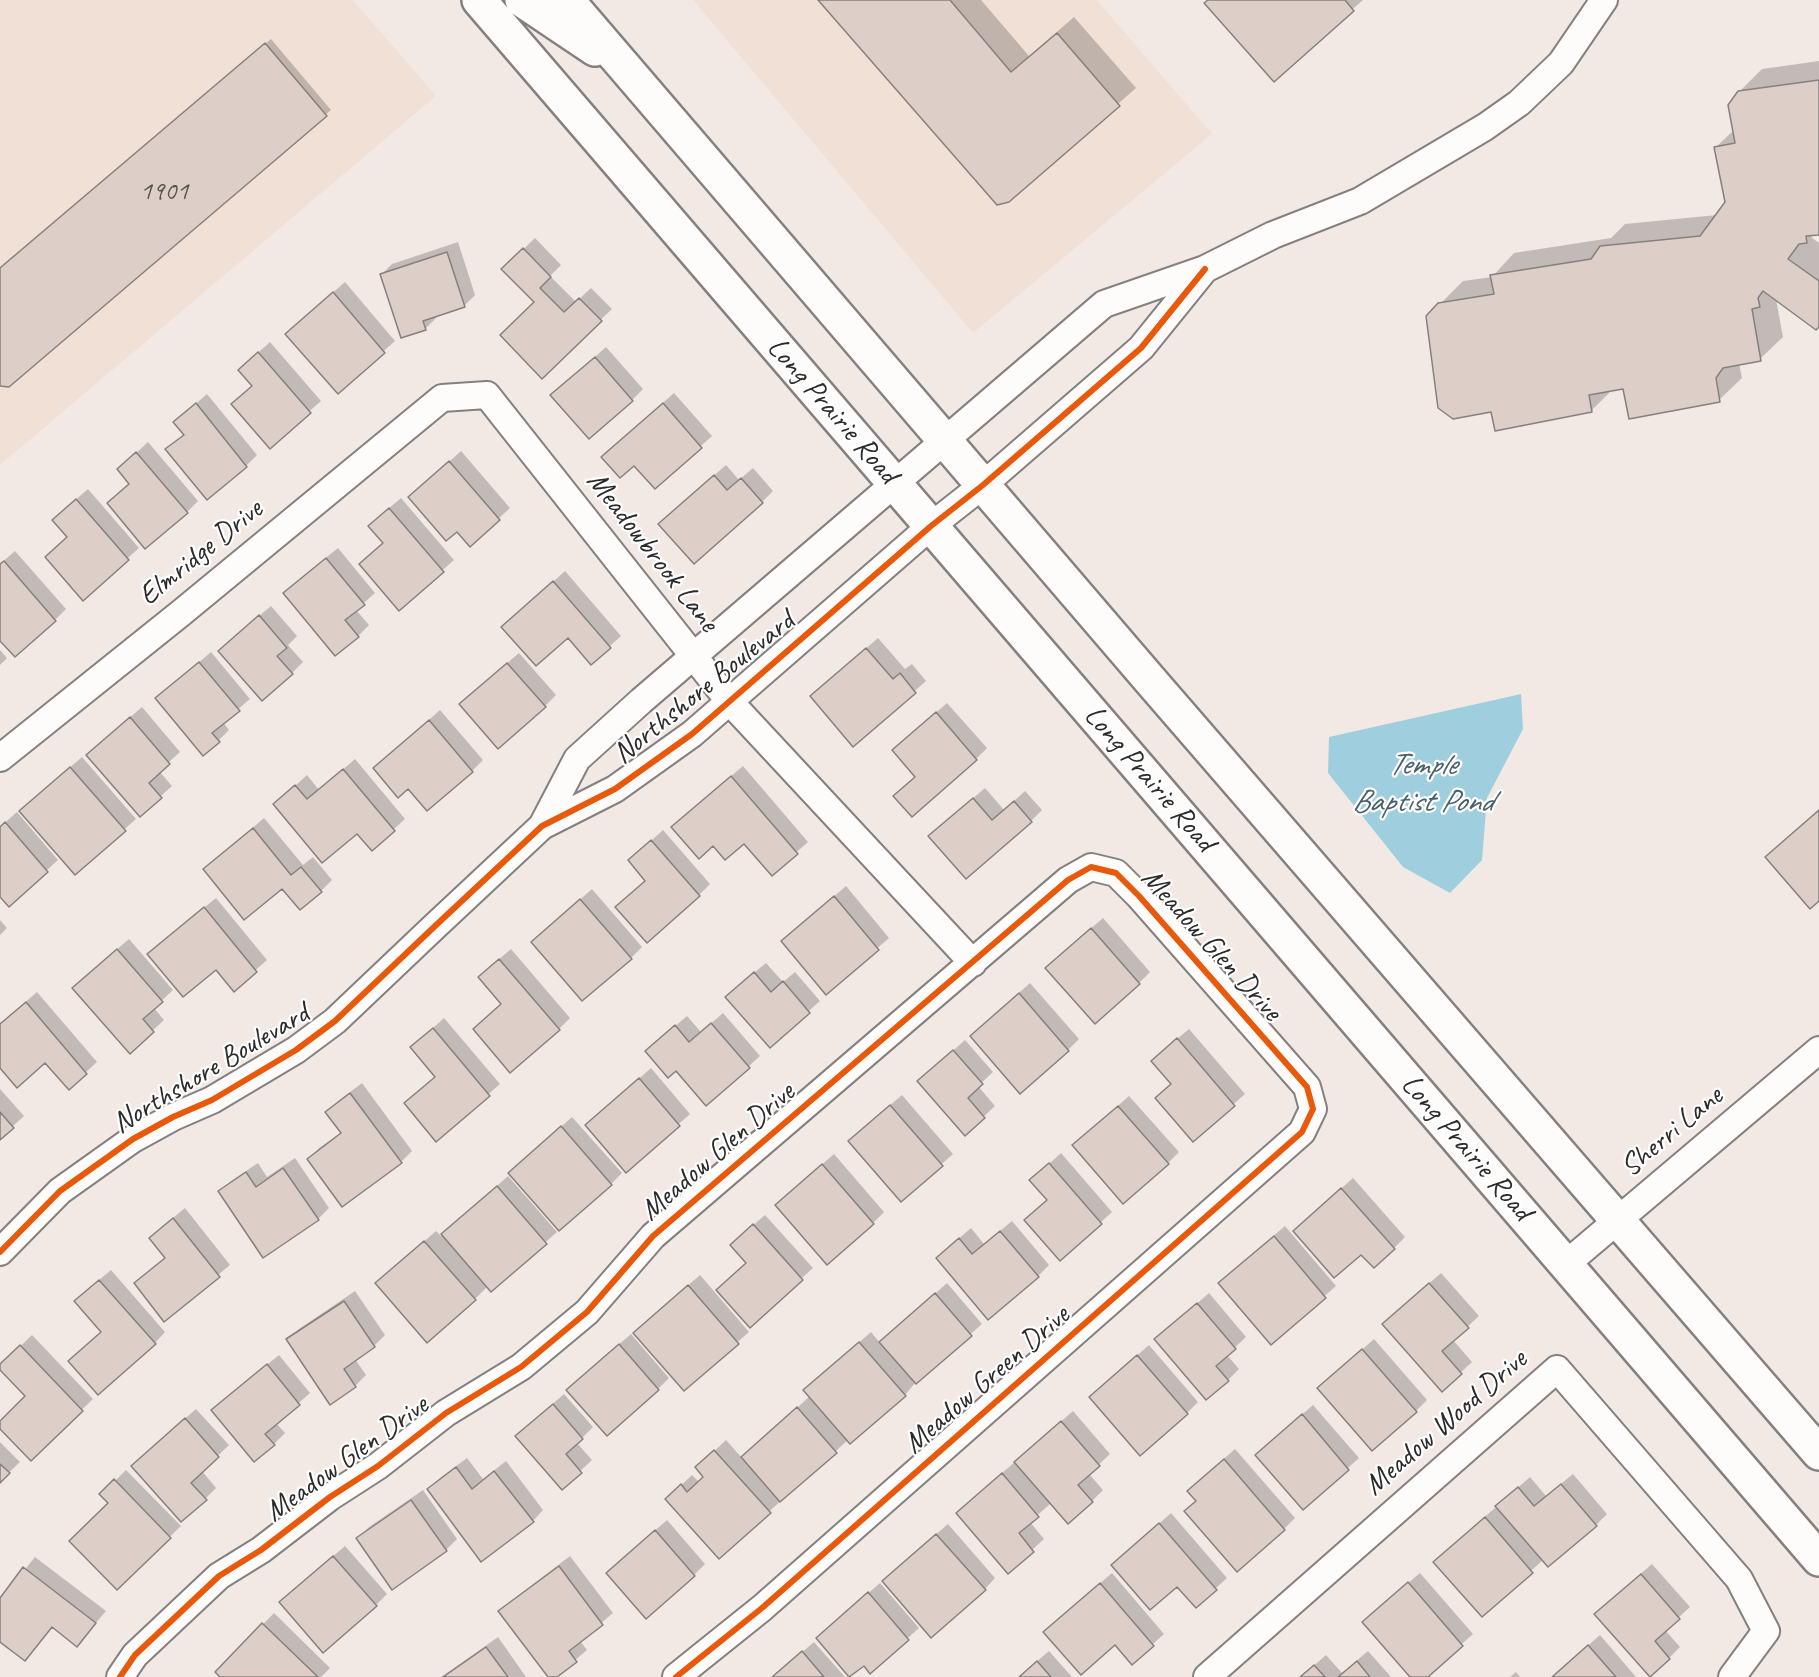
<!DOCTYPE html>
<html>
<head>
<meta charset="utf-8">
<style>
	body { margin:0 }
	canvas { display:block; background:#f2e9e5 }
</style>
</head>
<body>
<canvas width="1819" height="1677"></canvas>
<script>
const ctx = document.querySelector('canvas').getContext('2d');
ctx.lineJoin = 'round';
function fillPath(path, color) { ctx.fillStyle = color; ctx.fill(path, 'evenodd'); }
const toPath = rows => new Path2D(rows.map(r => 'M' + r).join(''));
function trace(path, color, width, dash) { ctx.strokeStyle = color; ctx.lineWidth = width; ctx.lineCap = dash ? 'butt' : 'round'; ctx.setLineDash(dash || []); ctx.stroke(path); }
function label(font, color, halo, rows, align = 'center') {
  ctx.font = font + ' Caveat,sans-serif'; ctx.lineWidth = 4.5; ctx.setLineDash([]); ctx.textBaseline = 'middle'; ctx.strokeStyle = halo; ctx.fillStyle = color; for (const [text, x, y, turn = 0] of rows) {
    ctx.save(); ctx.translate(x, y); ctx.rotate((+turn || 0) * Math.PI / 180); ctx.textAlign = isNaN(turn) ? turn : align; if (halo) ctx.strokeText(text, 0, 0); ctx.fillText(text, 0, 0); ctx.restore();
  }
}
const built = toPath([
	[0,0,353,0,436,96,0,465],
	[693,0,1097,0,1212,134,973,333]
]);
const water = toPath([
	[1521,694,1523,729,1487,798,1482,860,1450,893,1403,867,1328,773,1329,737]
]);
const shadow = toPath([
	[820,0,981,0,1029,56,1074,17,1136,88,1008,201],
	[1210,0,1363,0,1274,80],
	[271,39,331,110,8,385,0,384,0,269],
	[1819,61,1819,233,1815,234,1811,237,1819,243,1819,325,1776,299,1783,337,1760,359,1739,363,1742,378,1719,400,1625,387,1613,389,1591,411,1492,410,1427,317,1463,281,1492,277,1514,253,1611,238,1625,224,1717,215,1726,202,1716,147,1734,130,1739,92,1762,69],
	[535,238,561,265,550,276,576,302,591,288,612,309,542,376,536,302,503,269],
	[458,242,475,295,464,306,435,315,436,318,425,329,381,275,392,264],
	[345,282,395,341,338,392,298,323],
	[270,342,321,401,270,446,253,385,251,359],
	[606,347,643,389,632,400,563,385],
	[674,393,712,436,655,487,614,446],
	[207,394,257,455,246,466,167,450,185,433,175,422],
	[148,442,198,501,187,512,109,503,130,483,119,469],
	[461,451,510,508,470,545,457,530,410,497],
	[726,465,739,480,753,468,773,491,762,502,671,513],
	[88,489,139,548,83,598,68,537,65,509],
	[401,498,454,560,399,609,385,542,381,515],
	[338,548,375,593,356,610,369,625,358,636,296,582],
	[15,551,66,609,55,620,0,638,0,564],
	[565,571,621,636,591,663,568,636,503,627],
	[271,606,297,636,288,645,303,662,292,673,231,640],
	[878,638,905,669,912,664,926,681,853,745,823,686],
	[0,650,7,658,0,665],
	[211,652,250,699,223,722,229,730,218,741,157,698],
	[519,653,556,695,545,706,472,693],
	[947,703,987,748,976,759,895,796,916,776,905,740],
	[142,707,180,752,159,771,172,786,161,796,99,744],
	[440,710,483,760,472,771,375,768],
	[82,757,136,819,75,873,32,800],
	[355,759,405,819,372,849,358,832,286,794,307,775,319,790],
	[743,766,808,842,772,874,744,842,684,816],
	[985,788,1004,810,1025,791,1042,810,1031,821,941,826],
	[17,812,58,860,9,905,0,894,0,827],
	[264,818,303,865,313,857,332,880,321,891,282,887,205,869],
	[663,830,710,884,699,895,647,880,641,850],
	[846,886,889,938,827,992,783,941],
	[592,889,642,947,631,958,544,931],
	[216,898,267,960,234,989,216,968,160,943],
	[1103,918,1150,972,1139,983,1058,957],
	[0,920,7,928,0,935],
	[129,939,173,990,154,1008,164,1020,130,1052,85,977],
	[511,949,570,1018,559,1029,475,1029,502,1003,491,966],
	[766,963,783,982,795,972,820,1001,770,1046,738,986],
	[1030,983,1079,1039,1068,1050,983,1025],
	[37,992,97,1062,69,1088,46,1061,0,1066,0,1024],
	[723,1013,760,1056,707,1104,658,1041,687,1016,701,1032],
	[444,1018,500,1084,436,1140,436,1076,412,1047],
	[1189,1029,1245,1094,1193,1140,1173,1083,1164,1050],
	[965,1040,993,1072,978,1086,995,1106,965,1134,930,1071],
	[651,1068,690,1114,626,1171,587,1125],
	[362,1083,412,1151,401,1162,309,1159,319,1148,342,1132,327,1112,338,1101],
	[0,1089,24,1116,0,1138],
	[902,1095,953,1154,902,1200,861,1130],
	[1129,1096,1179,1152,1168,1163,1085,1135],
	[572,1117,622,1173,611,1184,521,1162],
	[1061,1153,1112,1212,1060,1259,1048,1199,1031,1180],
	[834,1154,884,1212,873,1223,788,1194],
	[295,1158,329,1208,318,1219,220,1191,231,1181,258,1163,267,1177],
	[508,1176,557,1232,491,1290,488,1286,475,1299,388,1273,436,1231,441,1236],
	[1353,1178,1405,1237,1394,1248,1361,1252,1306,1220],
	[185,1208,230,1265,165,1319,136,1284,166,1257,162,1227],
	[765,1215,813,1268,750,1325,748,1262,743,1234],
	[1012,1221,1049,1265,1038,1276,949,1247,971,1228,984,1244],
	[1285,1226,1336,1286,1271,1343,1231,1272],
	[111,1270,165,1332,155,1343,103,1332,87,1290],
	[1441,1273,1479,1316,1453,1340,1472,1362,1442,1390,1395,1313],
	[700,1275,749,1332,684,1389,646,1322],
	[947,1283,982,1324,915,1383,905,1395,848,1440,719,1557,678,1488,692,1475,699,1482,705,1476,708,1457,726,1440,742,1458,810,1396,816,1380,871,1332,880,1343],
	[355,1291,385,1335,374,1346,355,1359,366,1375,355,1386,288,1340,299,1329],
	[1209,1293,1246,1337,1227,1355,1239,1369,1228,1380,1156,1339],
	[631,1334,669,1378,658,1389,579,1379],
	[32,1335,93,1399,31,1459,0,1427,0,1423,27,1396,0,1366],
	[1374,1339,1427,1400,1416,1411,1330,1378],
	[1149,1345,1198,1402,1187,1413,1102,1386],
	[279,1355,310,1393,276,1423,285,1433,274,1444,224,1400],
	[564,1394,593,1427,577,1443,592,1460,562,1488,528,1425],
	[1313,1405,1359,1458,1303,1508,1268,1444],
	[196,1409,229,1445,202,1471,216,1488,205,1499,144,1455],
	[1073,1411,1110,1454,1089,1474,1103,1490,1092,1501,1051,1503,1030,1522,1044,1539,1008,1572,969,1502],
	[0,1442,20,1462,0,1481],
	[1235,1449,1295,1518,1284,1529,1197,1500,1200,1480],
	[467,1458,483,1479,506,1461,543,1510,533,1521,429,1489,440,1478],
	[126,1470,181,1526,117,1588,110,1503,102,1494],
	[1573,1474,1607,1514,1596,1525,1543,1560,1482,1615,1446,1551,1530,1477,1546,1496],
	[423,1490,457,1539,446,1550,358,1538,369,1527],
	[1171,1513,1227,1578,1196,1606,1177,1584,1113,1565],
	[667,1520,705,1564,694,1575,619,1562],
	[948,1524,995,1578,985,1589,895,1570],
	[345,1546,387,1594,376,1605,292,1591],
	[570,1556,613,1613,580,1641,587,1650,555,1677,549,1677,500,1611,511,1601],
	[35,1557,106,1611,77,1645,53,1626,25,1659,0,1640,0,1600],
	[1652,1564,1690,1607,1665,1630,1680,1647,1669,1658,1607,1603],
	[1112,1573,1164,1634,1132,1663,1115,1643,1056,1621],
	[1420,1573,1473,1634,1425,1677,1412,1677,1375,1611],
	[880,1583,919,1628,871,1671,829,1627],
	[274,1613,330,1668,321,1677,223,1677,217,1672],
	[1600,1635,1636,1677,1553,1677,1557,1673],
	[498,1637,526,1677,441,1677],
	[814,1642,845,1677,773,1677],
	[1049,1651,1072,1677,1019,1677],
	[1368,1651,1391,1677,1301,1677,1326,1655,1342,1673],
	[1516,1672,1520,1677,1510,1677]
]);
const building = toPath([
	[818,0,950,0,1011,72,1057,33,1120,106,1009,202,997,205,818,0],
	[1208,0,1345,0,1354,11,1274,82,1204,3,1208,0],
	[265,43,327,116,9,387,0,386,0,268,265,43],
	[1819,80,1819,235,1806,236,1807,243,1799,244,1788,259,1819,281,1819,327,1816,330,1763,291,1758,298,1760,307,1752,309,1761,361,1723,368,1716,378,1720,402,1629,419,1623,389,1589,395,1592,412,1495,431,1491,412,1453,419,1438,408,1426,316,1438,303,1494,294,1490,275,1591,259,1600,246,1700,236,1725,202,1714,147,1735,143,1728,105,1738,91,1819,80],
	[523,248,551,277,540,288,564,312,579,298,602,321,542,379,500,335,534,302,501,269,523,248],
	[447,252,465,307,423,321,426,330,401,338,380,274,447,252],
	[333,292,385,353,338,394,285,334,333,292],
	[258,352,311,413,270,449,231,404,252,386,238,370,258,352],
	[595,357,633,401,589,439,550,395,595,357],
	[196,403,247,467,207,500,165,449,184,435,173,422,196,403],
	[663,403,702,448,655,489,634,466,620,478,601,457,663,403],
	[136,452,188,513,145,549,107,503,129,484,117,469,136,452],
	[449,461,500,520,470,547,457,532,446,541,408,497,449,461],
	[714,475,727,490,741,478,763,503,694,564,658,524,714,475],
	[76,499,129,560,83,601,45,557,67,537,52,520,76,499],
	[389,508,444,572,399,611,359,564,383,543,368,526,389,508],
	[326,558,365,605,345,620,359,637,335,656,283,593,326,558],
	[4,561,56,621,15,657,0,641,0,564,4,561],
	[553,581,611,648,591,665,568,638,536,666,501,627,553,581],
	[259,615,287,648,277,656,293,674,262,701,218,651,259,615],
	[866,648,893,679,900,673,916,693,853,747,810,696,866,648],
	[199,662,240,711,212,733,220,742,203,756,155,698,199,662],
	[507,663,546,707,498,749,459,704,507,663],
	[936,712,977,760,912,817,893,796,915,777,892,750,936,712],
	[130,717,170,764,149,783,162,798,140,817,86,755,130,717],
	[429,720,473,772,427,811,408,789,398,798,373,768,429,720],
	[70,767,126,831,75,875,19,811,70,767],
	[343,769,395,831,372,851,357,834,322,863,273,804,295,785,307,799,343,769],
	[731,776,798,854,772,876,744,844,725,860,713,846,699,859,671,827,731,776],
	[973,798,992,820,1014,801,1032,822,966,879,928,836,973,798],
	[1819,810,1819,901,1810,909,1765,857,1819,810],
	[5,822,48,872,9,907,0,897,0,827,5,822],
	[253,828,291,875,301,867,322,892,300,910,282,889,244,920,203,869,253,828],
	[651,840,700,896,647,943,615,907,645,881,628,860,651,840],
	[834,896,879,950,826,995,781,941,834,896],
	[580,899,632,959,582,1001,531,942,580,899],
	[204,907,257,972,234,992,216,970,183,997,147,954,204,907],
	[1091,928,1140,984,1095,1024,1045,968,1091,928],
	[117,949,163,1002,143,1019,154,1032,130,1054,72,988,117,949],
	[499,959,560,1030,510,1073,473,1029,501,1004,478,977,499,959],
	[754,972,771,992,783,981,810,1013,770,1048,725,997,754,972],
	[1019,993,1069,1051,1020,1094,970,1036,1019,993],
	[26,1002,87,1074,69,1090,45,1063,17,1088,0,1068,0,1024,26,1002],
	[711,1023,750,1068,706,1106,676,1071,668,1078,645,1051,675,1025,689,1042,711,1023],
	[433,1028,490,1096,436,1142,404,1103,435,1077,410,1047,433,1028],
	[1177,1038,1235,1106,1193,1142,1155,1098,1171,1084,1151,1061,1177,1038],
	[953,1050,983,1084,968,1098,985,1118,965,1136,917,1081,953,1050],
	[639,1078,680,1126,626,1173,585,1125,639,1078],
	[350,1093,402,1163,342,1207,307,1159,341,1133,325,1112,350,1093],
	[890,1105,943,1166,901,1202,848,1141,890,1105],
	[1118,1106,1169,1164,1123,1204,1072,1145,1118,1106],
	[0,1112,14,1128,0,1140,0,1112],
	[561,1126,612,1185,559,1231,508,1173,561,1126],
	[1049,1163,1102,1224,1060,1261,1024,1220,1047,1200,1029,1180,1049,1163],
	[822,1164,874,1224,827,1265,775,1205,822,1164],
	[283,1168,319,1220,263,1258,218,1191,246,1172,256,1187,283,1168],
	[497,1186,547,1244,491,1292,441,1234,497,1186],
	[1341,1188,1395,1249,1374,1268,1361,1255,1334,1278,1293,1231,1341,1188],
	[173,1218,220,1277,164,1322,134,1283,165,1258,149,1238,173,1218],
	[753,1224,803,1280,750,1328,716,1290,746,1263,730,1245,753,1224],
	[1000,1231,1039,1277,988,1320,936,1258,959,1238,972,1254,1000,1231],
	[1274,1236,1326,1298,1271,1345,1218,1283,1274,1236],
	[424,1241,476,1300,427,1343,375,1283,424,1241],
	[99,1280,156,1344,98,1395,68,1361,101,1332,74,1301,99,1280],
	[1429,1283,1469,1328,1442,1351,1462,1374,1442,1392,1382,1324,1429,1283],
	[688,1285,739,1344,684,1391,633,1333,688,1285],
	[935,1293,972,1336,916,1384,879,1342,935,1293],
	[344,1301,375,1347,344,1369,356,1387,330,1405,286,1339,344,1301],
	[1197,1303,1236,1349,1216,1366,1229,1381,1206,1400,1154,1339,1197,1303],
	[859,1342,906,1396,850,1444,803,1390,859,1342],
	[619,1344,659,1390,607,1436,566,1390,619,1344],
	[20,1345,83,1411,31,1461,0,1429,0,1421,25,1396,0,1370,0,1364,20,1345],
	[1362,1349,1417,1412,1372,1451,1317,1388,1362,1349],
	[1137,1355,1188,1414,1140,1456,1089,1397,1137,1355],
	[267,1364,300,1405,265,1434,275,1445,254,1462,211,1410,267,1364],
	[553,1404,583,1439,566,1454,582,1473,562,1490,515,1436,553,1404],
	[797,1407,837,1453,780,1502,741,1457,797,1407],
	[1302,1414,1349,1470,1303,1510,1255,1455,1302,1414],
	[185,1418,219,1457,191,1483,207,1500,181,1522,131,1466,185,1418],
	[1061,1421,1100,1466,1078,1485,1093,1502,1068,1524,1014,1462,1061,1421],
	[714,1450,771,1513,719,1559,665,1499,681,1484,687,1492,703,1477,695,1467,714,1450],
	[1224,1459,1285,1530,1237,1572,1184,1511,1196,1501,1187,1491,1224,1459],
	[0,1464,10,1473,0,1483,0,1464],
	[456,1467,472,1489,494,1471,534,1522,481,1562,427,1489,456,1467],
	[1002,1473,1039,1517,1019,1533,1034,1552,1008,1574,956,1513,1002,1473],
	[114,1479,171,1538,117,1590,69,1541,108,1503,99,1494,114,1479],
	[1561,1484,1597,1526,1548,1567,1495,1506,1518,1487,1534,1506,1561,1484],
	[411,1500,447,1551,392,1590,356,1538,411,1500],
	[1485,1517,1533,1573,1482,1617,1433,1562,1485,1517],
	[1159,1523,1217,1590,1196,1608,1177,1587,1150,1610,1111,1565,1159,1523],
	[655,1530,695,1576,646,1619,606,1573,655,1530],
	[936,1534,986,1590,931,1638,882,1581,936,1534],
	[333,1556,377,1606,323,1653,279,1602,333,1556],
	[559,1566,603,1625,569,1651,577,1662,557,1677,548,1677,498,1611,559,1566],
	[23,1567,96,1623,77,1647,52,1627,25,1661,0,1642,0,1598,23,1567],
	[1641,1574,1680,1619,1655,1641,1670,1659,1650,1677,1594,1614,1641,1574],
	[1408,1582,1463,1646,1428,1677,1410,1677,1362,1622,1408,1582],
	[1100,1583,1154,1646,1132,1665,1115,1645,1081,1675,1043,1632,1100,1583],
	[868,1592,909,1640,870,1674,864,1666,849,1677,816,1638,868,1592],
	[262,1623,318,1677,220,1677,215,1672,262,1623],
	[1588,1645,1616,1677,1552,1677,1588,1645],
	[486,1647,508,1677,443,1677,486,1647],
	[802,1651,824,1677,772,1677,802,1651],
	[1037,1661,1051,1677,1019,1677,1037,1661],
	[1357,1661,1370,1677,1338,1677,1357,1661],
	[1314,1665,1325,1677,1300,1677,1314,1665]
]);
const minor = toPath([
	[0,758,181,613,442,398,487,395,729,701,973,963],
	[542,826,577,759,641,701,1104,304,1205,269,1273,235,1360,201,1485,127,1519,103,1561,63,1604,0],
	[0,1252,60,1191,133,1139,173,1117,212,1100,296,1050,335,1021,434,927,542,826,615,789,692,734,931,526,983,485,1141,348,1205,269],
	[1566,1264,1819,1050],
	[120,1677,135,1655,219,1576,261,1550,330,1497,378,1466,446,1413,521,1367,587,1312,653,1236,1068,880,1091,867,1116,873,1139,896,1307,1087,1313,1109,1302,1132,762,1608,676,1677],
	[1207,1677,1557,1369,1739,1579,1766,1631,1732,1677]
]);
const primary = toPath([
	[479,0,1819,1559],
	[522,0,595,49],
	[567,0,1150,680,1819,1453]
]);
const cycleway = toPath([
	[0,1252,60,1191,133,1139,173,1117,212,1100,296,1050,335,1021,434,927,542,826,615,789,692,734,931,526,983,485,1141,348,1205,269],
	[120,1677,135,1655,219,1576,261,1550,330,1497,378,1466,446,1413,521,1367,587,1312,653,1236,1068,880,1091,867,1116,873,1139,896,1307,1087,1313,1109,1302,1132,762,1608,676,1677]
]);
const numberNames = [
	["1901",164,192]
];
const streetNames = [
	["Long Prairie Road",832,411,49],
	["Meadowbrook Lane",652,552,52],
	["Elmridge Drive",201,553,-39],
	["Northshore Boulevard",704,688,-39],
	["Long Prairie Road",1149,779,49],
	["Meadow Glen Drive",1211,945,48],
	["Northshore Boulevard",211,1069,-31],
	["Sherri Lane",1672,1132,-40],
	["Long Prairie Road",1466,1148,49],
	["Meadow Glen Drive",718,1152,-41],
	["Meadow Green Drive",987,1380,-41],
	["Meadow Wood Drive",1446,1423,-41],
	["Meadow Glen Drive",347,1459,-36]
];
const waterNames = [
	["Temple",1422,766],
	["Baptist Pond",1422,803]
];
fillPath(built, '#f1e0d6');
fillPath(water, '#9fcfde');
fillPath(shadow, '#0003');
fillPath(building, '#ddcfc7');
trace(building, '#85807f', 1.5);
trace(minor, '#85807f', 30);
trace(primary, '#85807f', 38);
trace(minor, '#fdfcfb', 26);
trace(primary, '#fdfcfb', 33);
trace(cycleway, '#e8590c', 6);
label('27px', '#585452', null, numberNames);
label('30px', '#2b2b2b', '#fff', streetNames);
label('italic 32px', '#476169', '#fff', waterNames);
</script>
</body>
</html>
